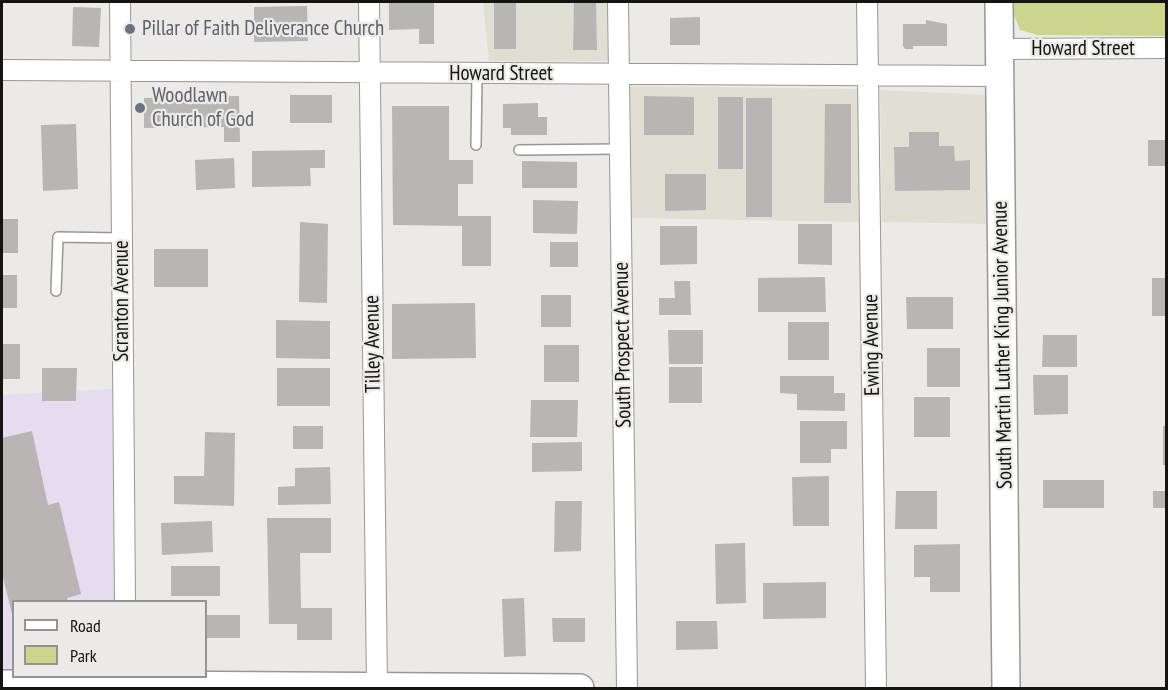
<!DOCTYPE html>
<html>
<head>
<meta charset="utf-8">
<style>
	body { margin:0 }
	#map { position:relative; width:1168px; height:690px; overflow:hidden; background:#ebeae6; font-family:"PT Sans Narrow",sans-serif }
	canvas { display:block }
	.frame { position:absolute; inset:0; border:3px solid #141413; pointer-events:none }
	.legend { position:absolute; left:12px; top:600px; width:195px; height:78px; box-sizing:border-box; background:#ebeae6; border:2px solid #959492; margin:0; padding:8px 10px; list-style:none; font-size:18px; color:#141413 }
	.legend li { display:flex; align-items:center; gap:12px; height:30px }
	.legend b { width:30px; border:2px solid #959492 }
</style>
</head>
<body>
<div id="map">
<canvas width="1168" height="690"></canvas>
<div class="frame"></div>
<ul class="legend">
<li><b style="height:8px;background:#fff"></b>Road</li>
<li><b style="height:16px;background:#cdd58c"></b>Park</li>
</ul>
</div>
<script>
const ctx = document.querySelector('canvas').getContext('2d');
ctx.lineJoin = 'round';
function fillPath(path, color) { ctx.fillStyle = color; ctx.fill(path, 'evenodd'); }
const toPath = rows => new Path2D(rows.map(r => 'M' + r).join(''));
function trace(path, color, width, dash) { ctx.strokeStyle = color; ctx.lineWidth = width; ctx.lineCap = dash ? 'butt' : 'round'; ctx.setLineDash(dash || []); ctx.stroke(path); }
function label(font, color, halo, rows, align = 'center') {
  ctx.font = font + ' "PT Sans Narrow",sans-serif'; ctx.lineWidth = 4.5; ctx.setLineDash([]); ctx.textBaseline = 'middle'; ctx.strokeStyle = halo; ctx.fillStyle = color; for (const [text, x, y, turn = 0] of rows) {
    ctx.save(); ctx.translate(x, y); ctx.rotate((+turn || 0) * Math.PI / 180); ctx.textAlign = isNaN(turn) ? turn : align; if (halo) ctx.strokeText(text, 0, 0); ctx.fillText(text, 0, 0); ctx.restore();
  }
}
const built = toPath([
	[483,2,607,2,608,61,489,61],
	[630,86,858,89,860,222,632,218],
	[880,90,990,95,991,224,882,222]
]);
const industrial = toPath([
	[112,389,114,601,14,602,13,672,2,672,2,395]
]);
const green = toPath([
	[1014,2,1166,2,1166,36,1038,35,1020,30,1014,15]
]);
const building = toPath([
	[389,2,434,2,434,44,419,44,419,29,389,30],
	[494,2,516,2,516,49,494,49],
	[574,2,596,2,597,50,573,50],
	[307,6,308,41,254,42,254,7],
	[73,7,101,8,99,47,72,46],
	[700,17,700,45,670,45,670,18],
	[926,20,947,24,947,46,913,46,913,49,905,49,903,46,903,24,926,24],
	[290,95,332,95,332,123,290,123],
	[239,96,240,142,224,142,224,127,144,128,144,98],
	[644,96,694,97,694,135,644,135],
	[718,97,743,97,743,169,718,169],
	[746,98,772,98,772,217,746,217],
	[538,103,538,117,547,117,547,135,511,135,511,128,503,128,503,104],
	[825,104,851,104,851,203,824,203],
	[392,106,449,106,449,160,473,160,473,184,458,184,458,216,491,216,491,266,462,266,462,226,393,225],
	[76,124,78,189,43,191,41,125],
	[909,132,939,132,939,146,954,146,955,161,970,160,970,190,895,191,894,147,909,147],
	[1148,140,1166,140,1166,166,1148,166],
	[325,150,325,168,310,168,311,186,252,187,252,151],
	[234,158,235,188,196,190,195,160],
	[522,161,577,162,577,188,522,188],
	[665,174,706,174,706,210,665,211],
	[533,200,578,201,577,234,533,233],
	[2,219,18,219,18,253,2,253],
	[300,222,328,224,327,303,299,302],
	[798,224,832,224,832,265,798,264],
	[660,226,697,226,697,264,660,265],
	[550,242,578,242,578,267,550,267],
	[154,249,208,249,208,287,154,287],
	[2,275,17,275,17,308,2,308],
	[825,277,826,312,758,312,758,278],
	[1152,278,1166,278,1166,316,1152,316],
	[674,281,690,281,691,315,659,315,659,298,675,298],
	[541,295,571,295,571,327,541,327],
	[906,297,953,297,953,329,907,329],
	[475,303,476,358,392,359,392,304],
	[276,320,330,321,330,359,276,358],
	[788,322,829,322,829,360,788,360],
	[668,330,703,330,703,364,669,364],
	[1043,335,1077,335,1077,367,1042,367],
	[2,344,20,344,20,379,2,379],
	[544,345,579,345,579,382,544,382],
	[927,348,960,348,960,387,927,387],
	[669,367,702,367,702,403,669,403],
	[42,368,77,368,76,401,42,401],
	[277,368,330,368,330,406,277,406],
	[1033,375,1068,375,1068,414,1034,415],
	[780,376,834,376,834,393,845,393,845,411,797,410,797,394,780,393],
	[914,397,950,397,950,437,914,437],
	[531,400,578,400,577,437,530,437],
	[800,421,847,421,847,449,831,449,831,463,800,463],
	[293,426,323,426,323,449,293,449],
	[1163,426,1166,426,1166,465,1163,465],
	[32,431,48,505,59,502,81,594,67,598,68,602,14,602,13,618,2,573,2,438],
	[205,432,235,433,234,506,174,504,174,476,204,476],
	[582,442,582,471,532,472,532,443],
	[330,467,331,504,278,505,278,487,295,486,295,468],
	[829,476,829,526,793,526,792,477],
	[1043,480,1104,480,1104,508,1043,508],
	[896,491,937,491,937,529,895,529],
	[1153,491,1166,491,1166,508,1153,508],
	[555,501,582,501,581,551,554,552],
	[267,518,331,518,331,553,300,553,301,608,332,608,332,640,297,640,297,624,269,624],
	[212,521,213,552,162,555,161,523],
	[745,543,746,603,716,604,715,544],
	[960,544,960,592,930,592,930,577,914,577,914,545],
	[171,566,220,566,220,596,171,596],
	[826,582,826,618,763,619,763,583],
	[524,598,526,656,504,657,502,599],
	[206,615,240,615,240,638,206,638],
	[552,618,585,618,585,642,553,642],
	[676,621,717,621,718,649,676,650]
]);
const lane = toPath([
	[476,145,477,74],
	[519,150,620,149],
	[56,291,58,237,122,238]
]);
const street = toPath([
	[120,2,125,602],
	[369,2,377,687],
	[618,2,627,688],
	[867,2,876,688],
	[1000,49,1166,48],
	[2,70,1000,76]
]);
const secondary = toPath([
	[999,2,1006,688],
	[2,684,580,688]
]);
const markers = [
	[130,29,6,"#6b7280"],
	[140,108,6,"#6b7280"]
];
const worshipNames = [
	["Pillar of Faith Deliverance Church",142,29],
	["Woodlawn",152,96],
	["Church of God",152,120]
];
const streetNames = [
	["Howard Street",1083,49],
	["Howard Street",501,74],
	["Scranton Avenue",122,301,-90],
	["Tilley Avenue",373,344,-91],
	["South Prospect Avenue",623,345,-91],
	["Ewing Avenue",872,345,-91],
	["South Martin Luther King Junior Avenue",1003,345,-91]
];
fillPath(built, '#e1dfd4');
fillPath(industrial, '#e6dcf0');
fillPath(green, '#cdd58c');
fillPath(building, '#b9b5b4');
trace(lane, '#989793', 12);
trace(street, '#989793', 22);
trace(secondary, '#989793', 30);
trace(lane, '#fff', 9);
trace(street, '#fff', 20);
trace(secondary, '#fff', 27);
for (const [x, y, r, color] of markers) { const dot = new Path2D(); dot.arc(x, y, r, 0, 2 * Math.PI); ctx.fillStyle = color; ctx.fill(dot); trace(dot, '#ebeae6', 2); }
label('21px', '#5b616d', '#ebeae6', worshipNames, 'left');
label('21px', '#141413', '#ebeae6', streetNames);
</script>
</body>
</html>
